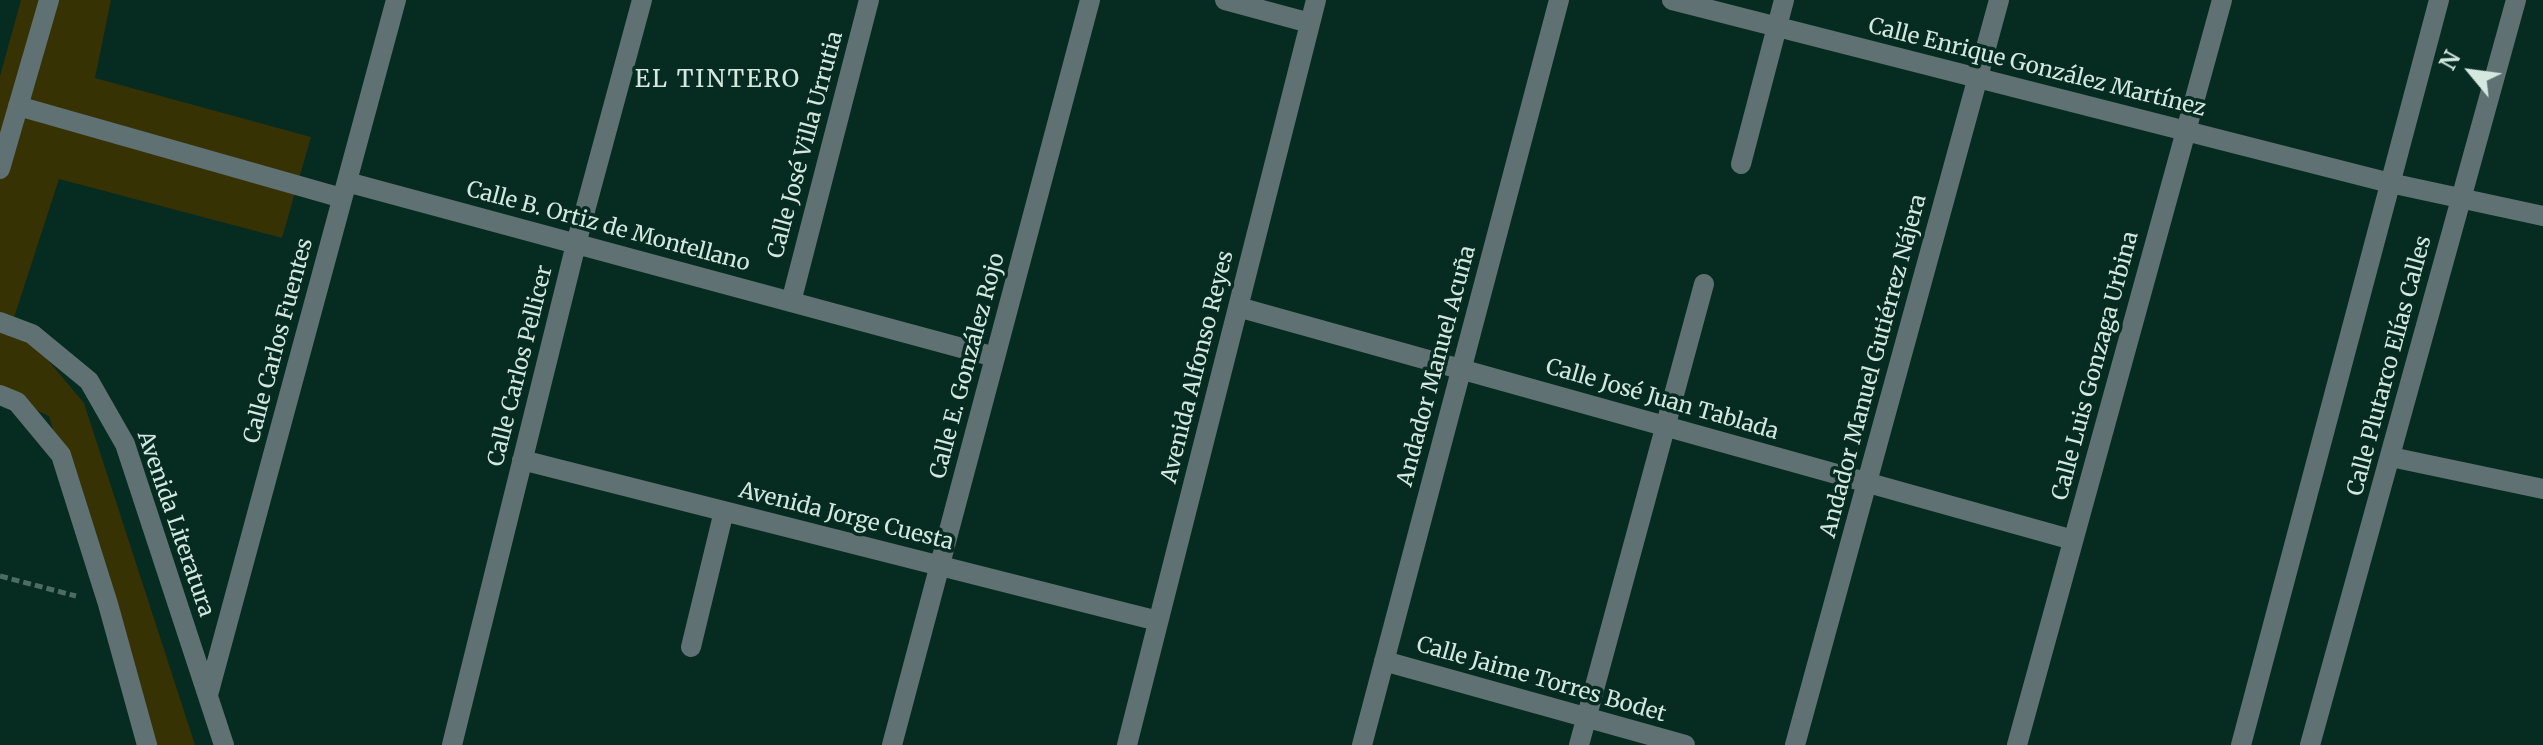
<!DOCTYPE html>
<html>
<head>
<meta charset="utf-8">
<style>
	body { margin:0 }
	#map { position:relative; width:2543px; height:745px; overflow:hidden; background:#062b20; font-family:Merriweather,serif }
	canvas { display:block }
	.north { position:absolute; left:2431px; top:32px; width:80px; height:80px; -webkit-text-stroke:6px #062b20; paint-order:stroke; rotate:299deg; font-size:22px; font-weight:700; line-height:32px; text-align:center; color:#d4e8e0 }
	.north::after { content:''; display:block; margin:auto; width:28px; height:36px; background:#d4e8e0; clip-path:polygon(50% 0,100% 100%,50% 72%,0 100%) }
</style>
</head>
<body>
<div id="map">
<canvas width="2543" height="745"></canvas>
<div class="north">N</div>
</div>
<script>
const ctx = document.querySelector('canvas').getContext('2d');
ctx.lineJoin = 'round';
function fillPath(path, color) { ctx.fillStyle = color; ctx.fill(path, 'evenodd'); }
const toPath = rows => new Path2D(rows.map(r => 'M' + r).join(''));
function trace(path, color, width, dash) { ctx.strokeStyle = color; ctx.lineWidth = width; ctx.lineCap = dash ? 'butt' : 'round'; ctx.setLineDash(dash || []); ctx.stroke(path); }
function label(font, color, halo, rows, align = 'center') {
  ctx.font = font + ' Merriweather,serif'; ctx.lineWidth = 7; ctx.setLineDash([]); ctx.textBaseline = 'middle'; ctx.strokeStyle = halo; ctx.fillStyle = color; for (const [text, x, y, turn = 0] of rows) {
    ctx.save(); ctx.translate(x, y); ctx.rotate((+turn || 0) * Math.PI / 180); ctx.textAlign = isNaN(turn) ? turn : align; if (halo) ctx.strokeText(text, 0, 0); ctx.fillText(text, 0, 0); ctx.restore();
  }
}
const green = toPath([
	[21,0,111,0,95,78,311,137,282,238,59,179,9,333,31,340,84,403,195,745,146,745,49,416,0,394,0,76]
]);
const path = toPath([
	[0,576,76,596]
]);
const minor = toPath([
	[1225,0,1310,23],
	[1672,0,2390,183,2543,216],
	[18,106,342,198],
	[1741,164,1784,0],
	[0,169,49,0],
	[347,182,995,357],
	[791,302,869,0],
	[1238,307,2073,540],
	[0,322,32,334,89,381,125,444,224,745],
	[0,395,17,402,61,455,108,604,147,745],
	[2391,457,2543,489],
	[522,460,1158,621],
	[691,647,724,511],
	[1384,661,1685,745],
	[208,695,396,0],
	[452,745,576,244,642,0],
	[892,745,1090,0],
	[1127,745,1316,0],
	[1362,745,1559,0],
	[1579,745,1704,284],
	[1795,745,1999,0],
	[2017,745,2222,0],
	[2241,745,2439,0],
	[2310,745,2516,0]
]);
const streetNames = [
	["Calle Enrique González Martínez",2037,68,14],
	["Calle José Villa Urrutia",806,145,-75],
	["Calle B. Ortiz de Montellano",608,227,15],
	["Calle Carlos Fuentes",279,341,-75],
	["Calle Carlos Pellicer",521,366,-76],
	["Calle E. González Rojo",968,366,-75],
	["Andador Manuel Acuña",1437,366,-75],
	["Andador Manuel Gutiérrez Nájera",1874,366,-75],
	["Calle Luis Gonzaga Urbina",2096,366,-75],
	["Calle Plutarco Elías Calles",2390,366,-75],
	["Avenida Alfonso Reyes",1198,367,-76],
	["Calle José Juan Tablada",1662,400,16],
	["Avenida Jorge Cuesta",846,517,14],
	["Avenida Literatura",175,524,71],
	["Calle Jaime Torres Bodet",1541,680,16]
];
const neighbourhoodNames = [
	["EL TINTERO",718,80]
];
fillPath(green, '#363204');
trace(path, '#4d6c62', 5, [8, 4]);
trace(minor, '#5f7172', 20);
label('22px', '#d4e8e0', '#062b20', streetNames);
ctx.letterSpacing = '2px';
label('24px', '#d4e8e0', '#062b20', neighbourhoodNames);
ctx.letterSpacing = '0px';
</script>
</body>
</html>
